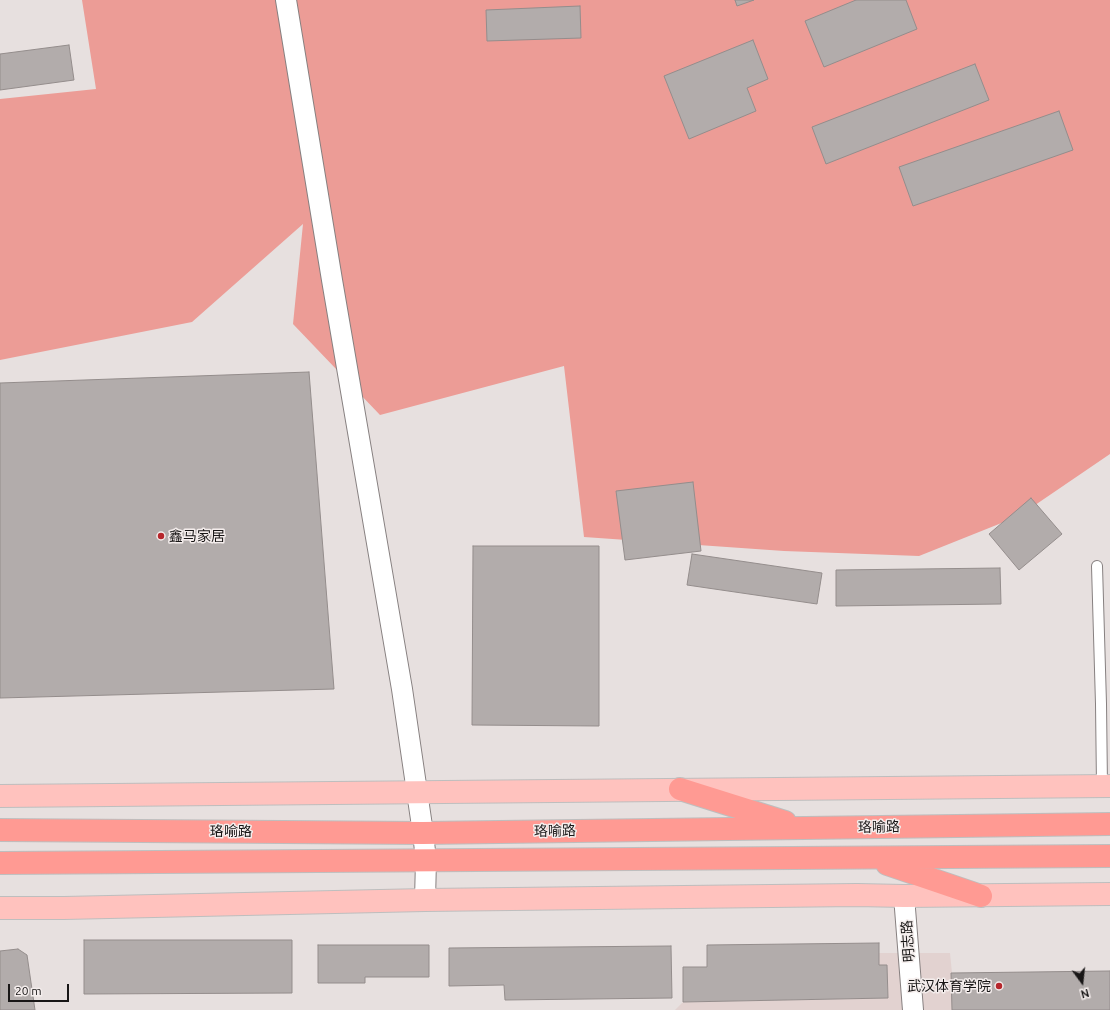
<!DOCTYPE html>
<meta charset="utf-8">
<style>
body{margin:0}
#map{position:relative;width:1110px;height:1010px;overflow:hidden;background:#e7e0df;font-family:Ubuntu,sans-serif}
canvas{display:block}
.north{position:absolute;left:1062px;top:962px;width:40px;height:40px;-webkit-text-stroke:3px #f4edec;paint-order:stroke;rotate:165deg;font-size:11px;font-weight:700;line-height:16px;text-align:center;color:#181616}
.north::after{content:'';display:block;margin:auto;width:14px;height:18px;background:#181616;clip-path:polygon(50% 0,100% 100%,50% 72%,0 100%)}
.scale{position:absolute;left:8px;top:984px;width:61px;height:18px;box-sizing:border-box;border:2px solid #181616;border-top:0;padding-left:5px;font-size:12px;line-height:14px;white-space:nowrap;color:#181616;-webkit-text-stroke:3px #f4edec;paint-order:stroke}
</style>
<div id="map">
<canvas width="1110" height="1010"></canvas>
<div class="north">N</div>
<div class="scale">20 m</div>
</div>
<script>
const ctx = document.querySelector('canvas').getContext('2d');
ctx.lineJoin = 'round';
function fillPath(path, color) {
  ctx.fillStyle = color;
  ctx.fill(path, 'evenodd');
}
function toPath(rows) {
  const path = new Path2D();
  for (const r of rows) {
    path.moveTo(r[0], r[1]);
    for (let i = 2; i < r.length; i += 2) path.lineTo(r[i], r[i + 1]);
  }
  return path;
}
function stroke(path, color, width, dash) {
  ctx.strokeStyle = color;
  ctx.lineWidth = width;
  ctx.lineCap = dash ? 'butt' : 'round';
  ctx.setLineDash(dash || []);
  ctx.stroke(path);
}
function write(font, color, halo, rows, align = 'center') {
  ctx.font = font + ' Ubuntu,"Noto Sans SC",sans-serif';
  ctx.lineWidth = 3;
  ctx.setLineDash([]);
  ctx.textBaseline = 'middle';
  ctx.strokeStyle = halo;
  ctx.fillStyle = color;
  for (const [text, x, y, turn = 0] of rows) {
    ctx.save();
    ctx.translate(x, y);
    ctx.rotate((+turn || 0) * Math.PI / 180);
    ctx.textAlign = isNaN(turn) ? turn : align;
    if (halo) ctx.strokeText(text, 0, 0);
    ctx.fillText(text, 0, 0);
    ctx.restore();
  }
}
fillPath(toPath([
 [879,953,950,953,952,973,1110,1010,675,1010,683,1002,888,998,887,965,879,965]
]), '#e2d2d0');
fillPath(toPath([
 [82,0,1110,0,1110,454,1019,516,919,556,784,551,584,537,564,366,380,415,293,324,303,224,192,322,0,360,0,99,96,89]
]), '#ec9c96');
const building = toPath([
 [735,0,754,0,737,6,735,0],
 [856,0,906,0,917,29,824,67,805,21,856,0],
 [580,6,581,38,487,41,486,10,580,6],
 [753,40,768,79,747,88,756,111,689,139,664,76,753,40],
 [69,45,74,80,0,90,0,54,69,45],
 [975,64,989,100,826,164,812,127,975,64],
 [1059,111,1073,150,913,206,899,167,1059,111],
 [309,372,334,689,0,698,0,383,309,372],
 [693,482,701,551,625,560,616,491,693,482],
 [1031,498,1062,534,1019,570,989,534,1031,498],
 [473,546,599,546,599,726,472,725,473,546],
 [692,554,822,573,817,604,687,585,692,554],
 [1000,568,1001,604,836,606,836,570,1000,568],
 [84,940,292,940,292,993,84,994,84,940],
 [879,943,879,965,887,965,888,998,683,1002,683,967,707,967,707,945,879,943],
 [318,945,429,945,429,977,365,977,365,983,318,983,318,945],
 [671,946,672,998,505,1000,504,985,449,986,449,948,671,946],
 [18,949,27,955,35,1010,0,1010,0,951,18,949],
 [1110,971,1110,1010,952,1010,951,973,1110,971]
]);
fillPath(building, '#b2acab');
stroke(building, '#948d8c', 1);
const lane = toPath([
 [1097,566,1101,704,1102,786]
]);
const street = toPath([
 [286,0,332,280,402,689,423,833,426,860,425,900],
 [904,896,913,1010]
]);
const primary = toPath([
 [0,796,1110,786],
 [0,908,64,908,425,900,857,895,904,896,1110,894]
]);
const highway = toPath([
 [680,789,785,822],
 [0,830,423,833,1110,824],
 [0,863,1110,856],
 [887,864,981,896]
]);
stroke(lane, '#878080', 12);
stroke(street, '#878080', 22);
stroke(primary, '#bebebe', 24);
stroke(highway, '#bebebe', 24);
stroke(lane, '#fff', 10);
stroke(street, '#fff', 20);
stroke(primary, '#ffc2be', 22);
stroke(highway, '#ff9a93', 22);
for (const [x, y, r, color] of [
 [161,536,4,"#b6262c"],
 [999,986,4,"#b6262c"]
]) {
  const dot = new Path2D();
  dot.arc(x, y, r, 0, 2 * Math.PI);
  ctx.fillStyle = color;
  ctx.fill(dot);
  stroke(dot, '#f4edec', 1.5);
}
write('14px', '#181616', '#f4edec', [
 ["鑫马家居",169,536],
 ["武汉体育学院",991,986,"right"]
], 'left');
write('14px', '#181616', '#f4edec', [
 ["珞喻路",879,827,-1],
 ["珞喻路",231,831],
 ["珞喻路",555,831,-1],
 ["明志路",908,941,-94]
]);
</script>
